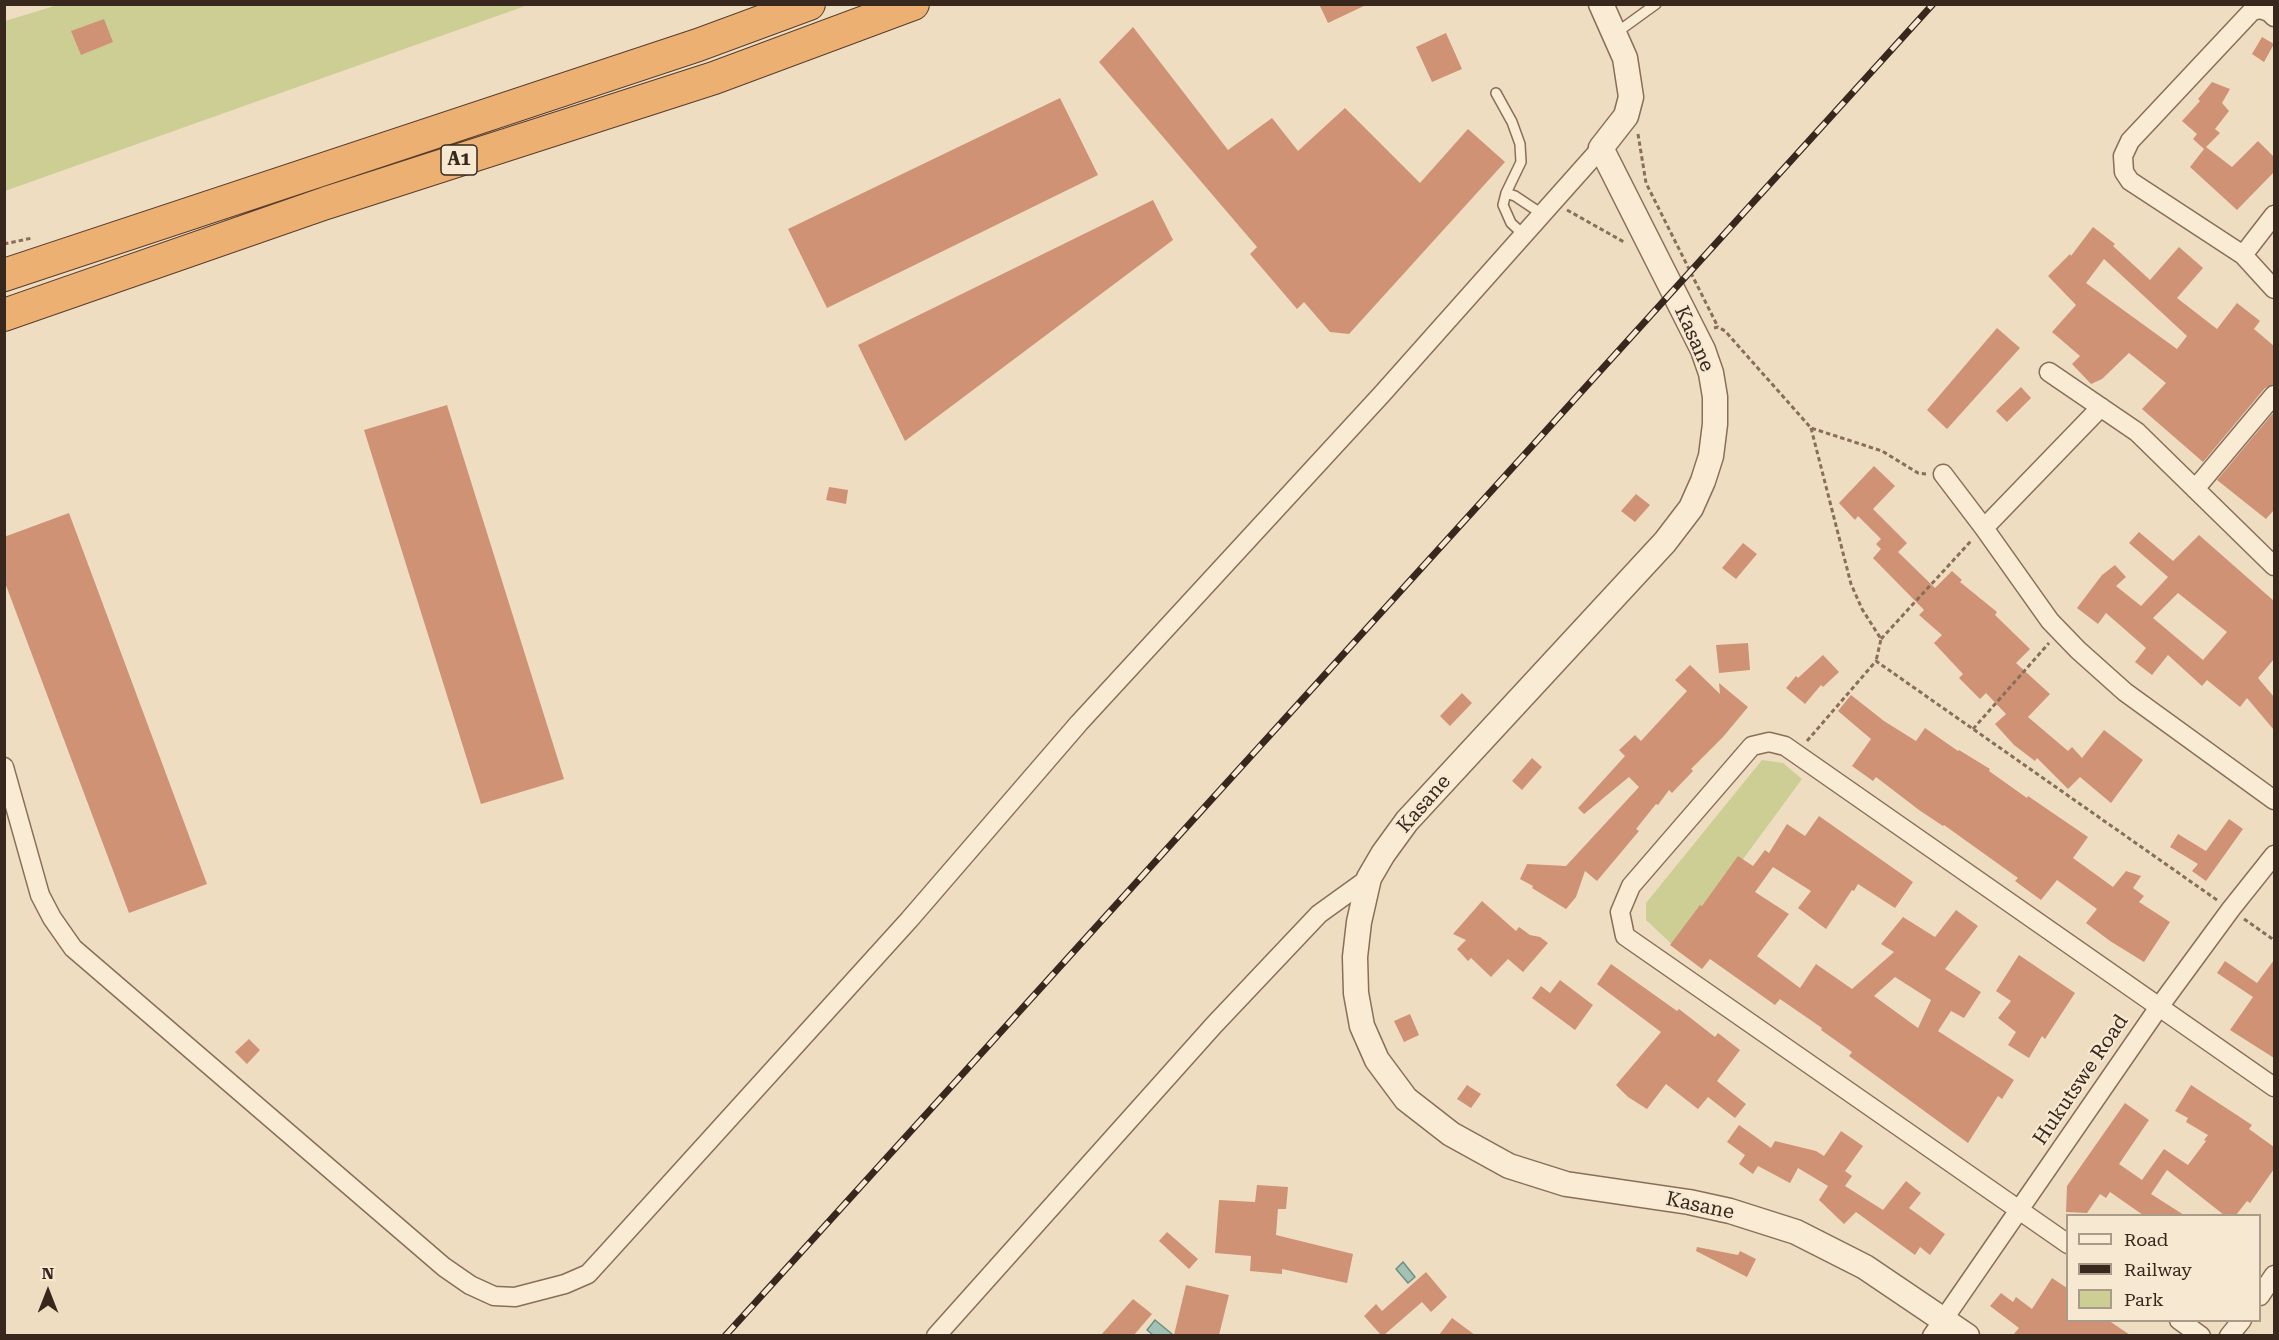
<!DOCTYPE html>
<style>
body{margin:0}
#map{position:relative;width:2279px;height:1340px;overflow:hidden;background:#efddc1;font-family:"Roboto Serif",serif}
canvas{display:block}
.frame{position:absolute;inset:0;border:6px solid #38271d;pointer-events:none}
.legend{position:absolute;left:2066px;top:1214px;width:195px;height:108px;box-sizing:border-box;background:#f6e8d1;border:2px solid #aa9b89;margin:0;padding:8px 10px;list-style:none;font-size:18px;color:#38271d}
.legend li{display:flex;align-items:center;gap:12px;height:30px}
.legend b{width:30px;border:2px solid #aa9b89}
.north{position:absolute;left:18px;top:1262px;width:60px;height:60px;-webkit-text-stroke:4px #f6e8d1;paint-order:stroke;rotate:0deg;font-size:16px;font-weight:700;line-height:24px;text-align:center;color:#38271d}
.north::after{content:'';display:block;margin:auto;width:21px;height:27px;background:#38271d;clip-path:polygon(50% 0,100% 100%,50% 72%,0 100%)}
</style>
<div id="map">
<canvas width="2279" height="1340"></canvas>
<div class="frame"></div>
<ul class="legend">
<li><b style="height:8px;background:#faebd4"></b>Road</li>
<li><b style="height:8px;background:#38271d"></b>Railway</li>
<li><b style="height:16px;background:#ccce94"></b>Park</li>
</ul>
<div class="north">N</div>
</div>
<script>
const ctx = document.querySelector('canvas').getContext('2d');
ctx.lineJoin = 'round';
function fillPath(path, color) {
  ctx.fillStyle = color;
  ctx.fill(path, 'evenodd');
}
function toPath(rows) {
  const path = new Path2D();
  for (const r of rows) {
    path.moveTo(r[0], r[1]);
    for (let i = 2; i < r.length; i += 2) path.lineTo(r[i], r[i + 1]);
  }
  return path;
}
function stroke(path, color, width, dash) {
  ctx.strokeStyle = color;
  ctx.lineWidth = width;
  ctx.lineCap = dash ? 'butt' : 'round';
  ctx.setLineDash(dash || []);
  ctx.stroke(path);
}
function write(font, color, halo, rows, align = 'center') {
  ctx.font = font + ' "Roboto Serif",serif';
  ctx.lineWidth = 4.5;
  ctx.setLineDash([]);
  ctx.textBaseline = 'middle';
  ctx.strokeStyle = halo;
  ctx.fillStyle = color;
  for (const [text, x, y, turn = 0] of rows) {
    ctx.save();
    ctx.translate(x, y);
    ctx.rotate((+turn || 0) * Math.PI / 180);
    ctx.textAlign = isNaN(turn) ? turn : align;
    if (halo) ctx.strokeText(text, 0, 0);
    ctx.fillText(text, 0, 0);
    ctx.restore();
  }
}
fillPath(toPath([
 [61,4,528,5,5,191,5,21],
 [1762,760,1783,763,1802,779,1677,949,1646,920,1646,903]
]), '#ccce94');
const water = toPath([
 [1403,1262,1415,1277,1408,1283,1396,1269,1403,1262],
 [1155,1320,1172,1334,1170,1335,1153,1335,1147,1330,1155,1320]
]);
fillPath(water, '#a4c1b6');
stroke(water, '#6a9083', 1.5);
fillPath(toPath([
 [1319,4,1368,4,1328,23],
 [104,19,113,42,81,55,71,31],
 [1133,27,1228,150,1272,118,1298,151,1345,108,1420,183,1468,129,1505,162,1349,334,1330,332,1304,302,1297,309,1250,254,1257,247,1099,62],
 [1446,33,1462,69,1432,82,1416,47],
 [2262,37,2274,44,2264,62,2252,54],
 [2212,82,2230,89,2222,103,2229,111,2215,129,2220,133,2206,147,2232,167,2258,141,2274,157,2274,172,2237,210,2190,167,2204,149,2193,139,2197,134,2182,121,2200,101,2198,99],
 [1060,98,1098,175,827,308,788,229],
 [1153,200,1173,240,905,441,858,345],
 [2093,227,2115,244,2113,246,2150,280,2179,247,2203,268,2177,298,2217,329,2237,303,2260,321,2254,329,2274,346,2274,384,2265,388,2203,462,2142,409,2166,383,2129,353,2102,379,2091,384,2072,364,2080,356,2052,332,2076,305,2048,276,2070,254,2071,256],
 [2104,259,2187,336,2177,349,2086,283],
 [1997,328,2020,348,1947,429,1927,410],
 [2021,387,2031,398,2007,422,1996,411],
 [447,405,564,779,481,804,364,430],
 [2274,412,2274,510,2266,519,2217,480],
 [1874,466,1895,486,1873,509,1907,543,1898,552,1935,588,1952,571,1962,580,1960,582,1997,612,1995,615,2030,649,2016,663,2050,694,2028,717,2068,751,2072,747,2082,758,2104,730,2143,760,2111,803,2080,777,2068,789,2037,758,2035,761,2014,745,1995,724,2006,714,1986,693,1980,699,1959,678,1963,674,1934,643,1942,635,1919,615,1924,610,1873,558,1881,549,1876,544,1881,539,1858,516,1855,520,1839,503],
 [829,487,848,490,846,504,826,500],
 [1636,494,1650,505,1635,522,1621,511],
 [69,513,207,884,129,913,4,580,4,537],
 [2139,532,2173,561,2199,535,2274,601,2274,659,2258,678,2274,697,2274,730,2247,698,2240,707,2207,680,2202,686,2168,655,2152,675,2135,662,2146,648,2106,613,2098,624,2077,608,2102,575,2115,565,2126,577,2116,586,2141,606,2168,577,2129,543],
 [2178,593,2227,632,2203,660,2153,618],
 [1743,543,1757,554,1736,579,1722,568],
 [1748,643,1750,670,1719,673,1716,645],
 [1823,655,1839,672,1823,687,1821,685,1805,704,1786,688,1796,676,1798,678],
 [1690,665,1720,694,1719,683,1748,707,1723,737,1691,769,1693,771,1672,793,1669,790,1658,805,1656,804,1636,829,1639,831,1597,881,1585,871,1576,897,1566,909,1532,888,1533,886,1520,879,1527,864,1566,866,1639,787,1629,777,1584,814,1578,808,1625,756,1619,750,1635,735,1641,741,1687,691,1675,680],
 [1462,693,1472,703,1450,726,1440,716],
 [1851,695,1884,721,1916,741,1925,728,1958,751,1959,750,1990,769,1989,771,2027,798,2028,796,2088,837,2073,858,2113,887,2126,871,2141,876,2133,888,2144,896,2139,902,2170,922,2144,962,2110,941,2086,923,2097,909,2057,880,2041,900,2015,881,2018,878,1944,825,1943,826,1919,810,1876,777,1873,781,1852,766,1871,739,1838,711],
 [1532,758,1542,767,1522,790,1512,781],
 [1819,816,1913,882,1895,908,1858,884,1854,891,1852,890,1826,929,1798,908,1811,891,1773,867,1755,892,1789,914,1757,956,1800,988,1816,964,1852,989,1894,952,1881,944,1903,917,1935,937,1956,910,1978,926,1945,969,1981,992,1964,1018,1951,1011,1938,1031,2014,1080,2002,1099,1998,1096,1968,1143,1849,1056,1852,1052,1821,1030,1822,1028,1780,999,1775,1005,1710,959,1702,969,1670,945,1700,905,1702,906,1738,856,1753,866,1765,850,1769,853,1787,824,1805,836],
 [1895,977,1931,1000,1918,1028,1874,996],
 [2229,819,2243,829,2206,881,2192,871,2198,864,2170,847,2178,834,2206,851],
 [1482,901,1516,931,1519,927,1530,935,1540,937,1548,943,1523,972,1508,959,1491,977,1471,958,1468,961,1457,949,1466,940,1453,934],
 [2019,955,2075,993,2045,1039,2042,1036,2029,1058,2008,1045,2016,1032,1998,1018,2011,1001,1996,991],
 [2274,960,2274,1058,2230,1030,2253,997,2217,973,2225,961,2257,983],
 [1611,964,1677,1011,1679,1009,1715,1037,1718,1033,1740,1050,1717,1081,1746,1104,1735,1118,1708,1097,1698,1109,1666,1084,1647,1109,1628,1097,1616,1085,1661,1032,1597,984],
 [1560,980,1593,1005,1575,1030,1532,998,1541,986,1550,993],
 [1410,1014,1419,1035,1404,1042,1394,1021],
 [249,1039,260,1050,247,1064,235,1052],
 [1467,1085,1481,1094,1471,1108,1457,1099],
 [2191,1085,2252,1125,2249,1129,2274,1147,2274,1169,2250,1203,2247,1201,2236,1215,2224,1215,2167,1170,2151,1194,2184,1215,2143,1215,2110,1192,2106,1198,2100,1194,2087,1213,2066,1212,2067,1186,2125,1103,2149,1120,2119,1164,2142,1180,2164,1149,2188,1165,2206,1141,2204,1140,2208,1135,2186,1122,2188,1118,2175,1111],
 [1739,1125,1771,1148,1775,1141,1816,1151,1824,1156,1841,1131,1863,1146,1845,1171,1852,1176,1845,1186,1883,1210,1906,1181,1921,1193,1909,1208,1945,1234,1930,1255,1920,1247,1915,1255,1856,1212,1844,1224,1819,1200,1828,1186,1798,1168,1790,1183,1758,1166,1753,1174,1739,1164,1745,1155,1727,1142],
 [1257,1185,1288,1187,1286,1209,1278,1209,1276,1235,1353,1254,1347,1283,1282,1269,1282,1274,1250,1271,1251,1256,1215,1253,1219,1200,1255,1202],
 [1167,1232,1198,1259,1189,1269,1159,1241],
 [1697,1247,1738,1255,1740,1251,1756,1259,1747,1277,1696,1251],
 [1426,1272,1447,1297,1431,1312,1422,1302,1384,1335,1381,1335,1364,1316,1376,1304,1382,1311],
 [2052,1278,2067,1288,2067,1320,2108,1320,2130,1335,2013,1335,2019,1328,1990,1306,2001,1293,2013,1302,2016,1297,2032,1309],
 [1186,1285,1229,1295,1219,1335,1174,1335],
 [1133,1299,1152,1314,1134,1335,1101,1335],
 [1452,1318,1475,1335,1439,1335]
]), '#cf9275');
const service = toPath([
 [1616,33,1656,4],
 [1496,93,1512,122,1520,144,1521,162,1506,193,1503,205,1511,223,1524,235],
 [1506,193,1515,196,1542,214]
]);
const minor = toPath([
 [2274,215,2243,255,2274,289],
 [2243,255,2130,181,2124,172,2123,156,2130,141,2252,11,2260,9,2269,12,2274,17],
 [2049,372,2137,432,2274,566],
 [1943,474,1984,528,2050,621,2078,650,2125,692,2274,800],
 [2195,489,2274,395],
 [1984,528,2101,407],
 [4,767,40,895,52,918,73,948,444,1267,470,1285,494,1296,515,1297,565,1284,588,1274,609,1251,909,920,1079,723,1382,394,1601,148],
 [2068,1244,1625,936,1620,912,1631,886,1752,746,1769,742,1785,746,2274,1087],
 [2260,1296,2274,1275],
 [2179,1320,2201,1336],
 [936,1336,1214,1025,1319,914,1369,878],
 [1932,1336,2159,1007,2231,909,2274,855],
 [2229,1336,2242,1320]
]);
const tertiary = toPath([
 [1601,4,1625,58,1631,97,1626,116,1601,148,1703,350,1711,373,1715,397,1715,424,1711,456,1703,481,1691,508,1665,542,1407,821,1383,854,1369,878,1359,922,1355,957,1356,993,1362,1026,1377,1060,1406,1099,1451,1134,1509,1166,1566,1184,1689,1202,1730,1211,1796,1232,1865,1267,1967,1336]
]);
const trunk = toPath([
 [4,275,698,45,809,4],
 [4,315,326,203,714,78,913,4]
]);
stroke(service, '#896e58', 12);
stroke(minor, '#896e58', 21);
stroke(tertiary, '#896e58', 27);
stroke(trunk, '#573c2c', 34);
stroke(toPath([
 [1638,134,1646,183,1718,327],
 [1567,210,1624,242],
 [4,244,32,238],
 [1714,328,1718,327,1725,331,1811,428,1882,451,1918,473,1926,474],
 [1811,428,1851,584,1862,609,1881,639,1876,661],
 [1881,639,1971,541],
 [1973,729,2049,643],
 [1807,741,1876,661,2217,900],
 [2244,919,2274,940]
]), '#896e58', 3, [4.5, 3]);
stroke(service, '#faebd4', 9);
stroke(minor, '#faebd4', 18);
stroke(tertiary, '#faebd4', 24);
stroke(trunk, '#ebb072', 32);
const rail = toPath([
 [725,1336,1933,4]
]);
stroke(rail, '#38271d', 7);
stroke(rail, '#f6e8d1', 4.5, [14]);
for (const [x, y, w] of [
 [459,160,36]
]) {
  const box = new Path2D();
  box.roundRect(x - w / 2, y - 15, w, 30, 4.5);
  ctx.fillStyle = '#f6e8d1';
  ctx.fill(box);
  stroke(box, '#38271d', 1.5);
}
write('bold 18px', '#38271d', null, [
 ["A1",459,160]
]);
write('20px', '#38271d', '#f6e8d1', [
 ["Kasane",1694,339,66],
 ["Kasane",1424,804,-49],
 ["Hukutswe Road",2081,1080,-56],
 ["Kasane",1700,1206,12]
]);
</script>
